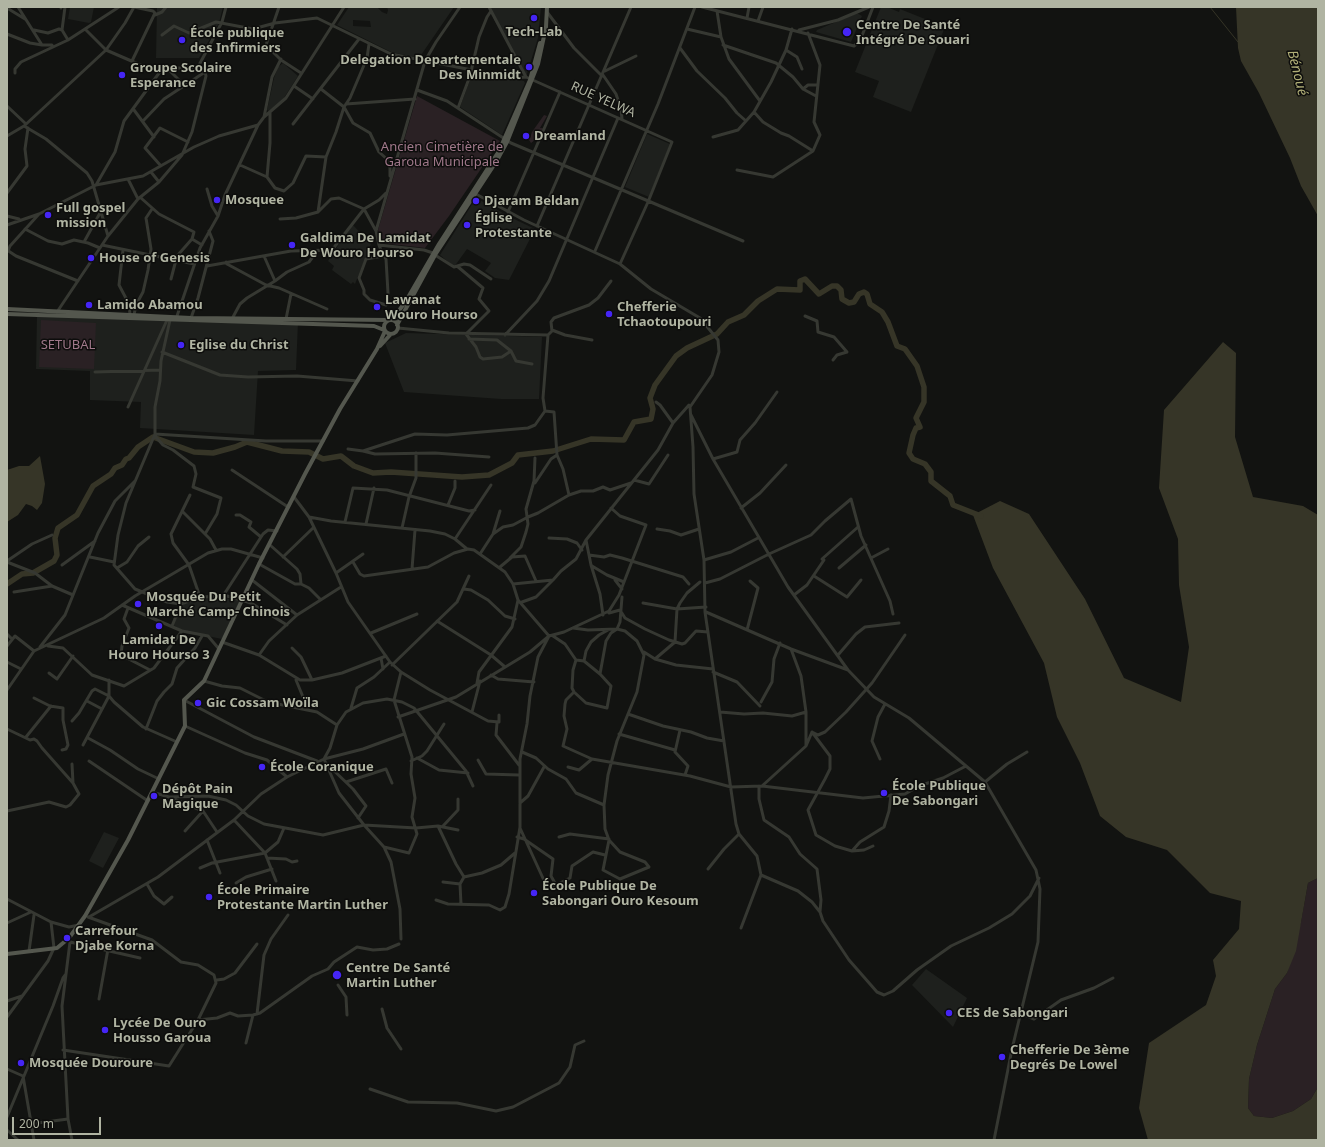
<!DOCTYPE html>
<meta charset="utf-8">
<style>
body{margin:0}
#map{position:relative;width:1325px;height:1147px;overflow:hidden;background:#121311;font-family:"Noto Sans",sans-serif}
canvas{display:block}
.frame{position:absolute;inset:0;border:8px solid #b0b4a2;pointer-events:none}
.scale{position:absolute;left:12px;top:1117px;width:89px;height:18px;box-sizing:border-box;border:2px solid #b0b4a2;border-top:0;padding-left:5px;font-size:12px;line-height:14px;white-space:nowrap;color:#b0b4a2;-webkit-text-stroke:3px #0d0d0c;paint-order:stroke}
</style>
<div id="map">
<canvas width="1325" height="1147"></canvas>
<div class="frame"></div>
<div class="scale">200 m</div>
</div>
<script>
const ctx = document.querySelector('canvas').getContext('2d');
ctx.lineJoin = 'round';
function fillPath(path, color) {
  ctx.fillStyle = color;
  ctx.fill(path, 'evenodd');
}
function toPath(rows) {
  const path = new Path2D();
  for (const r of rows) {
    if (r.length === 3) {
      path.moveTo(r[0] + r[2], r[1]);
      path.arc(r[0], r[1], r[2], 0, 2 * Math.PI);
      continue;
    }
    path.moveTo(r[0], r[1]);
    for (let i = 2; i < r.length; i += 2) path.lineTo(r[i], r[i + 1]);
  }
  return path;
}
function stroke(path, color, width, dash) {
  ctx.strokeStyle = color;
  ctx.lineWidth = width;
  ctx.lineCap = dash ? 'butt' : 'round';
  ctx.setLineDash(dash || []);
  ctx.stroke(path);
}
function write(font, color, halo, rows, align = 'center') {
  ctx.font = font + ' "Noto Sans",sans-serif';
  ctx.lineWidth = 3;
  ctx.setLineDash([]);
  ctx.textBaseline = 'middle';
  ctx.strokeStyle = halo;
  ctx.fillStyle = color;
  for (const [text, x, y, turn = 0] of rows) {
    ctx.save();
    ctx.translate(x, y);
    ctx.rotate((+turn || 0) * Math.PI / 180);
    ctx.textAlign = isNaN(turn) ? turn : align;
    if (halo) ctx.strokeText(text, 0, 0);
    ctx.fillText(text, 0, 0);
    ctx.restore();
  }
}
fillPath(toPath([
 [70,7,94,7,91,22,89,23,68,19],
 [157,7,223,7,219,23,199,58,156,58],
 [349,7,377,7,382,12,387,14,388,10,387,7,454,7,419,58,391,52,337,25],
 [353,20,370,21,371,27,353,26],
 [487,7,541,7,538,38,526,77],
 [881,7,887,7,899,12,900,9,945,27,911,112,873,97,879,81,855,72],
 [857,13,862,16,851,42,816,32,817,30],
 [283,63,298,76,282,101,269,111,267,110,274,78,278,67],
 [473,72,524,81,525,83,502,135,460,107],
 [647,134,670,144,649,197,625,187],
 [476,198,510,217,535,229,509,280,495,278,485,271,491,263,467,249,454,267,440,255],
 [352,224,371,244,355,284,353,282,351,284,332,270,334,266,328,261],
 [37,314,298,322,296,370,258,371,254,435,140,428,141,402,90,400,90,371,36,369],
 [406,333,542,337,539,399,501,399,404,392,385,343],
 [220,597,240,601,222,639,183,631,173,625,182,605,200,598],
 [104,832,119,838,103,868,89,861],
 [926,969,967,998,953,1027,912,985]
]), '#1e201d');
fillPath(toPath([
 [417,96,500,141,449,216,425,248,382,243,378,230],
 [544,115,547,116,540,128,543,128,540,136,531,143,529,140,532,132],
 [41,320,96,323,94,369,39,367],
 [1318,878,1318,1087,1311,1099,1293,1111,1272,1118,1254,1116,1248,1108,1249,1079,1257,1045,1275,989,1287,973,1301,922,1308,883]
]), '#2a2124');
fillPath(toPath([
 [1236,7,1318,7,1318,216,1301,186,1290,158,1259,93,1241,61,1238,48],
 [1223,342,1236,353,1235,437,1253,497,1303,506,1318,515,1318,878,1308,883,1296,951,1287,973,1275,989,1257,1045,1249,1079,1248,1108,1254,1116,1272,1118,1293,1111,1311,1099,1318,1087,1318,1140,1148,1140,1139,1108,1149,1043,1206,1005,1216,976,1213,960,1239,929,1241,901,1210,893,1167,850,1126,837,1100,816,1080,763,1057,717,1044,663,993,568,973,515,1000,501,1029,514,1085,599,1124,678,1181,702,1189,647,1179,585,1178,539,1159,488,1164,410],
 [40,456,45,484,42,503,37,510,32,506,26,504,18,515,7,522,7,470,19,466,29,466]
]), '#363527');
stroke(toPath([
 [1210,7,1238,42]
]), '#363527', 1);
stroke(toPath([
 [7,584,22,574,33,573,54,561,57,555,55,538,58,528,77,515,93,486,111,474,115,468,122,465,126,459,129,458,138,447,153,437,194,452,213,453,235,447,247,442,282,451,309,452,323,459,341,456,354,466,373,473,391,472,462,477,489,475,512,463,518,455,553,451,591,439,624,440,634,422,651,419,653,409,650,398,655,385,676,356,687,348,717,334,728,322,744,315,758,301,777,289,800,290,800,281,805,279,819,294,832,286,837,286,841,290,842,299,849,303,854,302,859,294,864,292,867,294,870,304,882,312,888,322,897,346,905,349,917,366,924,387,924,402,916,418,920,427,916,428,913,435,909,453,913,459,925,464,931,472,931,481,950,496,953,505,981,516]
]), '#363527', 5.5);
stroke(toPath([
 [18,7,42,45],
 [61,7,61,8],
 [65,7,62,30,68,40],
 [279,7,266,45,281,60,301,73],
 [489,7,526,77],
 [702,7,854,46,860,41,873,7],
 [7,8,25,19],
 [717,11,721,37,729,59,760,101],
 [547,12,574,48,602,76],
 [155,15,162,12,166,7],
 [747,18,749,7],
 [758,21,763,7],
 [253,29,275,23,317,18,391,54,472,70,515,78,526,77],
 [687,29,721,37],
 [792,29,786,50,771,82,754,112,763,122,781,133,789,136,813,151],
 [34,30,48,33,59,29,62,30],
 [799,30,838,20,869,7],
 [7,34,30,43,42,45,52,45],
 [162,35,174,26,189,33,216,22,253,29,269,37],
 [723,45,776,63,793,77,803,89,816,96],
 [680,48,697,71,725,98,737,113,746,121,738,130,713,137],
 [786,50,797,57,802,69],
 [132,61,155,13,153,11,134,7],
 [198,67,222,22,226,7],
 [168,69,185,86],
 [605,71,636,56],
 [15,73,15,69,21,62,68,40,119,7],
 [603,75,616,94,621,109,622,119],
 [526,77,672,142,648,202,620,264],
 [294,86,313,99],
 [321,89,344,107,353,123,370,133,379,152,388,160,390,168,390,176],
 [803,89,808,85,818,85],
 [417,90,447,101,511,143,743,241],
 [346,104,415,99],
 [7,106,26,124],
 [458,108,470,76,479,37,487,17,491,11],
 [134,110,154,137],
 [264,117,272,77,281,59],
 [143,121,164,99,205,72],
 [746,121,754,112],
 [293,124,359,39],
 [24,126,46,139,87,173,92,181,108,236],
 [7,136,24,126,106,50,125,23,134,7],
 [240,165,267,177,275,188,284,191,293,183,306,156,326,157],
 [161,166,145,148,160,128,188,142],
 [737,170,773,177,813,151,820,135,814,122,820,65,808,33],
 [151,172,159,182],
 [267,177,270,143,270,112],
 [128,179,138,199],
 [96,185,115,152,124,121,162,69],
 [207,189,212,206,218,216],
 [7,193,27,166,25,149,28,128],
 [474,193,524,220,620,264,651,289,700,318,718,340,719,352,712,375,690,407,693,447,694,494,704,560,705,612,736,824,739,834,757,856,761,875,798,891,812,902,820,912,823,921,849,960,877,992,884,995,893,991,917,970,951,946,989,928,1012,914,1030,896,1039,878],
 [141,198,159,214,194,232,192,239,177,256,171,279],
 [318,212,326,157,336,132,344,107,350,98,367,58,369,44],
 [508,212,560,92],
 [7,216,19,219],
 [280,219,296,218,318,212,331,199,339,198,364,209,376,231,379,245,424,250,433,253],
 [7,225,39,214,96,185,143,176,194,147,219,136,258,125],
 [537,226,631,7],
 [25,229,48,241,62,244,74,240,88,243,100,248],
 [376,231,425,61,436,42,460,7],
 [192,239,202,245],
 [84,242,100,213],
 [102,245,194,264],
 [379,245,382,253,386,259,388,293,386,305,370,300,364,294,364,290,359,278,366,259,383,256],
 [7,250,16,256,78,281],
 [123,250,119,285,129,304,130,315],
 [8,251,10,246,39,214],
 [595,251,658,104,695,7],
 [435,255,454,267,464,264,470,265,491,279],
 [264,256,275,281],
 [226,262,227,264,266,285,279,288,327,309],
 [207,266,291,251,332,250,364,209,379,200,386,193],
 [457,266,483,288,479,299,489,311,466,334,476,347,480,357,483,359,502,357,511,351],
 [57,312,108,236,138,199,159,182,182,155,192,132,206,76,205,72,198,67,162,69,143,66,106,50,86,30],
 [134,315,136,305,143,292,148,270,151,249,146,218,152,209],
 [177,316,200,248,218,216,225,195,258,125,264,117,286,98,344,7],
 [805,316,817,321,818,332,834,337,847,352,837,355,833,360],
 [233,317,240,304,247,298,275,281,287,272,309,262,317,251],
 [191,318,198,298,213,241,209,231],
 [286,319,291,294],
 [170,320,161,361,160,381,155,407,155,434,126,503,118,535,114,565,135,589,167,602,181,604,200,597,227,596,251,603,287,625],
 [398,328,449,333,548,335],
 [552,330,565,335,592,340],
 [505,335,537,301,549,281,618,118],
 [469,339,497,340,511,351,516,361,532,364],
 [162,352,220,375,248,377,297,376,358,381],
 [95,372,160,370],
 [656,402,660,405,673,423],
 [128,407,167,320],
 [691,415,713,459,788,587,848,670,874,697,909,718,985,782,1036,870,1040,889,1038,942,1012,1049,994,1140],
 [155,434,266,441,323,441],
 [155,436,163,445,173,450,194,466,196,474,193,487,221,498,217,514,205,534],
 [348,449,363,451,415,434,447,435,528,428,535,425,545,411],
 [363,451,375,454,435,453,489,457],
 [713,459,737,452,740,440,755,423,777,392],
 [232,470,288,507],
 [634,480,649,484,668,455],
 [535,483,551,459,557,455],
 [190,495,171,534,173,543,189,565,200,597],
 [569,495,563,469,557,455,554,412,545,411,543,398,548,335,552,331,551,322,554,318,589,305,598,298,611,281],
 [294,497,309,517,336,573,348,602,390,662,401,672,430,690,488,721,499,722,499,715],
 [448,505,455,488,455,481],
 [741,508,760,493,786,465],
 [182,511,210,539,216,550],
 [236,515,240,515,251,522,249,527,261,537],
 [309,517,331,521,430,531,445,534,455,539,467,549],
 [345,522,353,488,387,490,469,511,475,510],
 [366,524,374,488],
 [402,528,409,497,416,478,416,453],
 [657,529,670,531,681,535,699,529],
 [493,534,503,527,513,525,528,517,538,513,569,495,581,491,593,491,603,487,610,490,631,483],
 [549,538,567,539,577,543,582,550],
 [455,539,491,485],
 [586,540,591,565,600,594,603,615],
 [270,545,297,569,300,574,301,584],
 [480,554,493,534,500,511],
 [589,555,604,557,610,555,622,558,683,577,689,584],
 [90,557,114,562],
 [283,557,313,528],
 [510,558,521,547,526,532,528,524,526,509,534,481,535,458],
 [871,558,888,549],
 [822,559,858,527],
 [704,560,731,552,758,538],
 [7,561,32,544,52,535],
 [7,562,35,573,52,586,73,595],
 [353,562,360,574,364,576,428,567,454,553,468,549,474,550,505,572,513,584,518,600,549,636,538,657,530,696,527,724,520,759,520,827,509,894,505,907,500,910,489,905,448,904,436,900],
 [259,564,295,584,301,584,309,588,320,599],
 [62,565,95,541],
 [592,566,607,575,624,582],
 [500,567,512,557,525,556,536,581],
 [117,568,127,562,138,546,149,537],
 [839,568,866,545],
 [412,569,415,530],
 [336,573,363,554],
 [814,576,847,597,861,580],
 [252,580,297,615],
 [615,580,622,589],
 [705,583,720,579,769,554,811,535,825,521,851,499,861,536,890,601,893,614],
 [513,584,553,580,561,571,576,559,586,540,658,450,673,423,689,405],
 [464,589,471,590,488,600,505,616,515,619],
 [14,592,52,586],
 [794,595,807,585,824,560],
 [223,596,263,534,268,530,277,531],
 [522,602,536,597,553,580],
 [643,603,677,609,706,607],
 [122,605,182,631,208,636,219,649],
 [128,608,124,619,129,628,122,646,121,655,150,670],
 [706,612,791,649,848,670],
 [609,613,620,610,625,618,645,629,669,640,682,644,685,643,696,631,708,632],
 [437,621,491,655,505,667],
 [172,626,181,604],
 [573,628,588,630,617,629,625,631,637,641,644,655,637,692,617,741,608,775,604,805,605,829,609,840,620,852,645,862,649,867,620,879,603,870,609,840],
 [747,630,758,588,750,581],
 [371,633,417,614],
 [7,634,12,639],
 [553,636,565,644,576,660,584,661,600,674],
 [222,642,259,655,300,680,312,680,342,673,386,656],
 [7,646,15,636,34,651],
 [48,646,63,648,92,675,124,686,154,668,182,631],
 [40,647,65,615,98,533,115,501,135,481],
 [292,648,301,657,312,680],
 [791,649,801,676,806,712,806,745],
 [644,652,655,659,676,665,713,669],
 [259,655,269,641,297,615,341,587],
 [838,655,856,634,865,627,899,623],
 [381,658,383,669],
 [655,659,675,642,677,609,680,603,687,593,700,582],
 [576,660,573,670,572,688,574,692,586,703,607,708,611,686,600,674,606,641,611,633,617,629,620,622,622,597],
 [584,661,586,651,591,642,599,635,608,630],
 [7,662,21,669],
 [392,665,457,602,469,576],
 [713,672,737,682,760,706],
 [49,673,57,679,73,656],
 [491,675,498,679,534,682],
 [296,680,308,709],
 [204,681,222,686,240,688,268,702,317,712,337,725],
 [477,683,479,672,512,627,518,600],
 [7,690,34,651,104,618,135,596,208,553,222,549,231,549,263,558],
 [574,692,566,700,565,704,564,716,567,729,563,746,592,759],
 [34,698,50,706,63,708,63,720,68,745,66,749,62,750],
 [184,700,254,737,317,761],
 [87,701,102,709],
 [761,702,772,682,774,659,780,643],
 [351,708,357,688,374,677,390,662],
 [472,712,480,681],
 [720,712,744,714,763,713,792,716,806,712],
 [628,714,663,726,691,732,707,738,724,741],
 [398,717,456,697,530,652,549,636,564,632,609,611,619,595,646,525,620,516,611,508],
 [72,721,79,713,92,691,95,689,109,696,114,702,143,727,177,742],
 [497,723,496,735,519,765],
 [185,726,245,753,267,760,287,777],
 [7,729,30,740,34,739,37,741,42,748,73,783,79,794,70,805,66,807,49,802,7,811],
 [146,729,157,701,164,692,172,684,177,668,195,648,202,636],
 [680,730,675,752,688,766,685,775],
 [812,732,830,756,830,769,825,779,808,810,816,835,835,846,852,851,864,850,873,846],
 [812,732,818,735,825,732,846,712,872,683,905,635],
 [619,734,675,750],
 [26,737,51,706],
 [88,738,110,750,138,769,159,779],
 [83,745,109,696,109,680],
 [522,752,536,758,548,769,566,779,576,793,604,805],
 [417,758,439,770,468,773],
 [324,759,330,748,337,725,346,712,363,703,387,699,402,702,414,708,466,771,473,786],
 [324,759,339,793,364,825,384,847,391,862,400,909,401,939],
 [880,759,872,741,878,717,885,704],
 [478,760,486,774,519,775],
 [89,761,148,801],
 [411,761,422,756,427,751,444,724],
 [72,764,73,783],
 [327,764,353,789,366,806,358,818],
 [568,767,579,770,592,759,690,776,731,787,762,786,806,746,812,732],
 [346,782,386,769,392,783],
 [985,782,1007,764,1027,752],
 [759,786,759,799,764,820,789,837,800,854,817,869,821,900,820,912],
 [762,786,863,798,905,794,919,786,943,778,966,766],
 [152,792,169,797,208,796,226,800,236,805,248,816,264,824,323,835,364,825,416,828,438,826,458,830],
 [171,798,203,811,217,832],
 [520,803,528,796,544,767],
 [234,820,265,853,276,881],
 [438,826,456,864,464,877],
 [443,826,458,810,458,799],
 [520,828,547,887,556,885,570,878,572,866,593,852,605,855],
 [185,831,203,811],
 [517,837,524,839,553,859,551,876,556,885],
 [559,837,570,834,609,839],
 [207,840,220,873],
 [384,847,409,853,417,834,412,817,415,798,411,774,412,757,394,700,401,672],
 [852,851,860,842,884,827,889,811,891,795],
 [267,858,286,859,292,862,297,861],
 [200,868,212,863,265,853,278,842,284,828],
 [708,869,724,849,739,834],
 [443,882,460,884],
 [236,883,246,877,272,869],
 [147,884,154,896,164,904,172,897],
 [7,899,51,922,69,927,79,925],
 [461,904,460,884,464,877,482,873,501,865,515,853],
 [89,917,158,877,234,820,261,794,287,777,324,759,363,749,404,734],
 [7,923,31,912],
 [741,928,761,875],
 [69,938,70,942,62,1006,68,1119,72,1140],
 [70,942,140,958],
 [29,951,34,915],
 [217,980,224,979,235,973,257,944],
 [338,985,346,997,347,1015],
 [99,999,108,949],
 [7,1001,22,996],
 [382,1009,387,1028,401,1049],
 [1020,1013,1034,1019,1061,1000,1094,988,1113,978],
 [257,1014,264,955,271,939,288,915],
 [7,1017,48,961,54,948,51,922],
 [198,1020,217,1018,230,1013,238,1016,253,1015,260,1013,312,976,328,969,334,962,357,947,373,950,387,949,399,944],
 [246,1043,253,1015],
 [63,1050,169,1066,198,1020,216,983,214,975,198,965,181,962,152,940,88,917],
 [7,1069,23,1076,34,1140],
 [370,1089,408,1102,457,1103,496,1111,513,1107,559,1083,570,1067,575,1045,584,1041],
 [7,1117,53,1006,63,978,66,974],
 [30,1124,68,1119],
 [7,1130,18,1140]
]), '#363832', 3);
stroke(toPath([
 [7,309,191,318,389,320],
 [7,314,374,326,384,330],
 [392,320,406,301,439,244,499,151,530,80,540,43],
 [391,327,7],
 [397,325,435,255,496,162,507,142,538,64,546,27,547,7],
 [380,346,391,334],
 [7,954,57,948,69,938,85,916,128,840,185,726,184,700,204,681,259,564,305,474,340,409,377,349,385,331]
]), '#54574e', 4);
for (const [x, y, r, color] of [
 [534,18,4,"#4525f6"],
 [847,32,5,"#4525f6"],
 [182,40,4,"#4525f6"],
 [529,67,4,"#4525f6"],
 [122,75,4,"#4525f6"],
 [526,136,4,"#4525f6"],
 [217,200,4,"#4525f6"],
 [476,201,4,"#4525f6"],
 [48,215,4,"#4525f6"],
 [467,225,4,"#4525f6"],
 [292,245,4,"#4525f6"],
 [91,258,4,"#4525f6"],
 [89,305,4,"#4525f6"],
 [377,307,4,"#4525f6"],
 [609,314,4,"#4525f6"],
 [181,345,4,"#4525f6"],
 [138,604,4,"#4525f6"],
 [159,626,4,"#4525f6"],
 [198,703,4,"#4525f6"],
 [262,767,4,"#4525f6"],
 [884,793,4,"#4525f6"],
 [154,796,4,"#4525f6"],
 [534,893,4,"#4525f6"],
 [209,897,4,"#4525f6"],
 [67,938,4,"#4525f6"],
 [337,975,5,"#4525f6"],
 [949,1013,4,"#4525f6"],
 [105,1030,4,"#4525f6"],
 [1002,1057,4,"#4525f6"],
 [21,1063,4,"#4525f6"]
]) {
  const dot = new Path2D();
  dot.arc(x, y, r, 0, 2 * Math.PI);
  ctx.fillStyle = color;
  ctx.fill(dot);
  stroke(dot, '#0d0d0c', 1.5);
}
write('bold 13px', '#b0b4a2', '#0d0d0c', [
 ["Centre De Santé",856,25],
 ["Intégré De Souari",856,40],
 ["Tech-Lab",534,32,"center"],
 ["École publique",190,33],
 ["des Infirmiers",190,48],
 ["Delegation Departementale",521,60,"right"],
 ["Des Minmidt",521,75,"right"],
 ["Groupe Scolaire",130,68],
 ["Esperance",130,83],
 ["Dreamland",534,136],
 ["Mosquee",225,200],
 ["Djaram Beldan",484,201],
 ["Full gospel",56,208],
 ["mission",56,223],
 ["Église",475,218],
 ["Protestante",475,233],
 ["Galdima De Lamidat",300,238],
 ["De Wouro Hourso",300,253],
 ["House of Genesis",99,258],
 ["Lawanat",385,300],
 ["Wouro Hourso",385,315],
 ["Lamido Abamou",97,305],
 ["Chefferie",617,307],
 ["Tchaotoupouri",617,322],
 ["Eglise du Christ",189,345],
 ["Mosquée Du Petit",146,597],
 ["Marché Camp- Chinois",146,612],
 ["Lamidat De",159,640,"center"],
 ["Houro Hourso 3",159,655,"center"],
 ["Gic Cossam Woïla",206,703],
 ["École Coranique",270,767],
 ["École Publique",892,786],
 ["De Sabongari",892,801],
 ["Dépôt Pain",162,789],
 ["Magique",162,804],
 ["École Publique De",542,886],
 ["Sabongari Ouro Kesoum",542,901],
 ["École Primaire",217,890],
 ["Protestante Martin Luther",217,905],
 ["Carrefour",75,931],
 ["Djabe Korna",75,946],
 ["Centre De Santé",346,968],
 ["Martin Luther",346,983],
 ["CES de Sabongari",957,1013],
 ["Lycée De Ouro",113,1023],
 ["Housso Garoua",113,1038],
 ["Chefferie De 3ème",1010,1050],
 ["Degrés De Lowel",1010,1065],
 ["Mosquée Douroure",29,1063]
], 'left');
write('13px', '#b0b4a2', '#0d0d0c', [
 ["RUE YELWA",603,100,24]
]);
write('13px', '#a0788a', '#0d0d0c', [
 ["Ancien Cimetière de",442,147],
 ["Garoua Municipale",442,162],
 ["SETUBAL",68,345]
]);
write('italic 14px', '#b0ae77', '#0d0d0c', [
 ["Bénoué",1297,73,76]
]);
</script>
